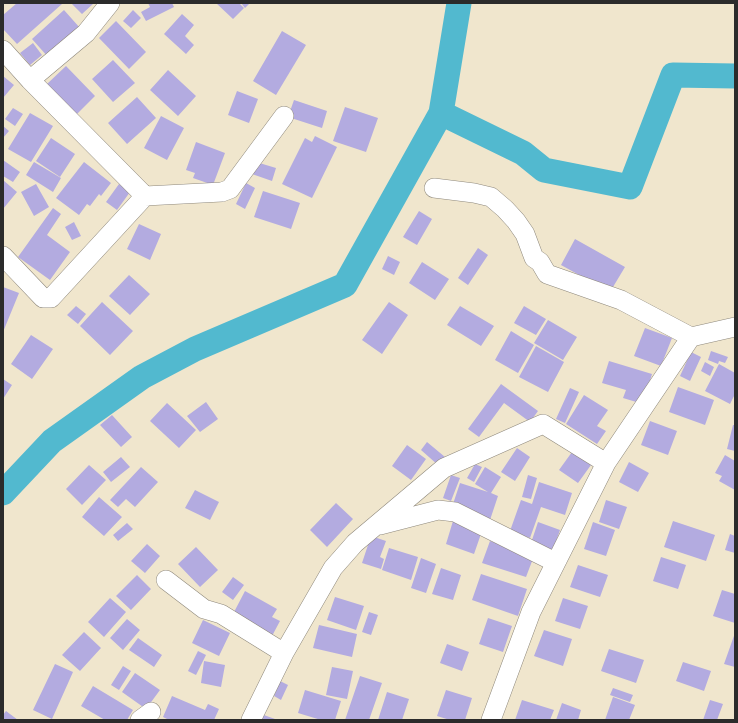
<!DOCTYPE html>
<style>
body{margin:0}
#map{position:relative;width:738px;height:723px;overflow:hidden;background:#f0e6cd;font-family:"Old Standard TT",serif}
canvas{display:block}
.frame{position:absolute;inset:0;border:4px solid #2b2b2b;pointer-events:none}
</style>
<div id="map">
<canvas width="738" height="723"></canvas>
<div class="frame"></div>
</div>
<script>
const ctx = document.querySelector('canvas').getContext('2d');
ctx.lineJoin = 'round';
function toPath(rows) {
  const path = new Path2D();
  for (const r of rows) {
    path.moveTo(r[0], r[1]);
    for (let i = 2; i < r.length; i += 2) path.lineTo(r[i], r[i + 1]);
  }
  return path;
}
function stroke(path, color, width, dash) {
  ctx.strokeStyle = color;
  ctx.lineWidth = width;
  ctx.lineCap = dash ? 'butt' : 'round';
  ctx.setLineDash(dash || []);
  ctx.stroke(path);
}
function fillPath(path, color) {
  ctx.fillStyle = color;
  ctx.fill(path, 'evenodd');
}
stroke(toPath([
 [459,3,441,113,523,153,544,170,630,187,673,75,735,76],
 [3,493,52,441,142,377,195,349,345,285,441,113]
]), '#52b9cf', 25);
fillPath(toPath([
 [17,3,61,3,62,4,17,44,3,29,3,15],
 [71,3,94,3,82,14],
 [148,3,172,3,174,7,146,21,141,12,150,7],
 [216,3,239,3,244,8,233,19],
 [241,3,250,3,245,8],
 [64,10,80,28,48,57,32,39],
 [133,10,141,18,131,28,123,21],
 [182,14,194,25,185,36,194,45,186,54,164,34],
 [116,21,146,52,129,69,99,38],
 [282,31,306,45,276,95,253,81],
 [33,43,42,55,30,65,20,53],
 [113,60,135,83,113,102,92,79],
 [66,66,95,96,76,115,47,84],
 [168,70,196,96,178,116,150,90],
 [3,76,14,85,3,98],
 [237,91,258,99,249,123,228,115],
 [137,97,156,118,127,144,108,123],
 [294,100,327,111,322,128,288,117],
 [345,107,378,118,366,152,333,141],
 [13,108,23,114,15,126,5,119],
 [30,113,53,126,31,162,8,149],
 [161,116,184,128,167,160,144,148],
 [3,126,9,131,3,138],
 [315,136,337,147,312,198,282,184,305,138,312,142],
 [51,138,75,154,60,177,36,161],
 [196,142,225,153,213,185,193,178,195,173,186,170],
 [3,160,20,172,13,182,3,176],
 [34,162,61,178,53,192,26,175],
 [84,162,111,183,101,196,99,194,90,206,87,204,79,215,56,198],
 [256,162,276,168,272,181,252,174],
 [3,180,17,192,3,209],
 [246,183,255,188,245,209,236,204],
 [36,184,49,207,34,216,21,192],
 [119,184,130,192,117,210,106,202],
 [263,191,300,203,291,229,254,217],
 [53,208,61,214,47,235,70,252,50,280,18,257],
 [419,211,432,219,417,245,403,237],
 [74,222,81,236,72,240,65,227],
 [139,224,161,234,150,260,127,249],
 [575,239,625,267,610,292,561,265],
 [478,248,488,255,468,285,458,278],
 [388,256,400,262,394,275,382,269],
 [422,262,449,279,435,300,409,283],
 [129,275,150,294,130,315,109,296],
 [3,287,19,293,3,332],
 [102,302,133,331,110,355,80,326],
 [389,302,408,315,382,354,362,340],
 [76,306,86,314,78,324,67,315],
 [460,306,494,326,481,346,447,325],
 [524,306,546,319,536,335,514,323],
 [548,320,577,337,563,360,534,343],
 [645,328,672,338,661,366,634,356],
 [511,331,534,345,518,373,495,360],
 [31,335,53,349,32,379,11,364],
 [536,346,564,362,548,392,519,377],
 [711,351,728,357,725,363,719,361,718,364,708,360],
 [691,352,701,357,690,381,680,376],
 [609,361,652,374,643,404,623,398,626,390,602,383],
 [705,362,714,367,710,376,701,371],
 [719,364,735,373,735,394,730,404,705,391],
 [3,379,12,385,3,399],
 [501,384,538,411,530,422,504,403,479,437,468,429],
 [678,387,714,400,705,425,669,412],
 [570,388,579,392,565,423,556,419],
 [584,395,608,410,597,426,606,431,597,444,566,424],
 [206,402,218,419,200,432,187,416],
 [167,403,196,430,179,448,150,421],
 [112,415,132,437,121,447,100,425],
 [650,421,677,431,668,455,641,445],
 [733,425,735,425,735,451,727,449],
 [427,442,445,457,438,465,421,450],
 [407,445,426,459,411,480,392,466],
 [517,448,530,457,515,481,501,472],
 [572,452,591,465,578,483,559,470],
 [725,455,735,461,735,490,719,481,722,476,715,473],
 [121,457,130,467,111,482,103,472],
 [629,462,649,473,638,492,619,482],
 [475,464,482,467,474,482,467,478],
 [89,465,106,480,82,505,66,489],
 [141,467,158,482,135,507,126,499,118,507,110,500],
 [485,467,501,477,491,493,498,496,490,520,452,507,460,483,488,492,475,484],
 [451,475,460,478,451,501,443,498],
 [528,475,537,478,531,499,522,497],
 [539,482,572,493,565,515,541,507,530,538,510,531,521,500,532,504],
 [195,490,219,502,210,520,185,508],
 [99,497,122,517,104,536,82,517],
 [606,500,627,507,619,529,599,522],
 [336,503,353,519,327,547,310,530],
 [453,521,482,531,474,554,446,544],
 [673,521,715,535,706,561,664,547],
 [538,522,560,530,553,550,531,543],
 [593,522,615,530,606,556,584,549],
 [127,523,133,529,118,541,113,535],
 [730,534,735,536,735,553,725,550],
 [371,536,386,541,380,557,384,559,381,569,362,563],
 [490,541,534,556,526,577,482,563],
 [147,544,160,556,145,573,131,561],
 [196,547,218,570,200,587,178,564],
 [389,548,418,557,411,580,382,570],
 [661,557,686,565,678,589,653,581],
 [421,558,436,564,426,593,411,588],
 [578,565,608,575,600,597,570,587],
 [441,568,461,575,453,600,432,594],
 [481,574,527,589,518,616,472,600],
 [137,575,151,589,131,610,116,596],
 [233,577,244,585,233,600,222,592],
 [722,590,735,594,735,623,713,616],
 [245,591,277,609,272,617,280,621,272,636,233,614],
 [335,597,364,606,356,630,327,620],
 [110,598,126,612,104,637,88,622],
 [563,598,588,606,580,629,555,621],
 [369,612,378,615,371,635,362,632],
 [488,618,512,626,503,652,479,644],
 [127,619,140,630,123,650,110,638],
 [203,620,230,633,219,656,192,643],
 [319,625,357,634,352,657,313,648],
 [544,630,572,639,563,666,534,656],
 [84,632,101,648,80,671,62,655],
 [735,633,735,667,724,664],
 [138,638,162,655,154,667,129,650],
 [447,644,469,652,462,671,440,663],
 [609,649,644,660,636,683,601,671],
 [198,651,206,655,196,675,188,671],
 [204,661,225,665,221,687,201,683],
 [683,662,711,671,704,691,676,681],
 [55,664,73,672,52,719,33,710],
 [123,666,131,671,119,690,111,685],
 [332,667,353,671,347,699,326,695],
 [135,673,160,690,146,709,122,692],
 [360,676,382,683,369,720,345,720],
 [280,681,288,685,281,700,274,696],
 [93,686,133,710,127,720,105,720,81,706],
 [613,688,633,695,630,702,610,695],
 [305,690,341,701,335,720,321,720,298,713],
 [446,690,472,698,465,720,450,720,437,716],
 [387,692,409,699,402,720,378,720],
 [172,696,205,710,208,704,219,709,214,720,169,720,163,717],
 [613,697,635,705,629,720,605,720],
 [522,700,554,710,550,720,515,720],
 [710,700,723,704,717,720,703,720],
 [562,703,581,710,578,720,556,720],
 [6,711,18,720,3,720,3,715],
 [261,714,275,719,275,720,259,720]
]), '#b3abe0');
const minor = toPath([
 [3,50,30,80,145,196],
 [30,80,86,33,110,3],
 [434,188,474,193,491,197,505,209,516,221,525,234,534,258,540,262,547,274,621,300,691,337],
 [3,256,43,298,51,298,145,196,222,192,230,189,284,116],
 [380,525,438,510,455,512,555,562],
 [166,580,204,609,221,614,284,653],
 [140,720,151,712],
 [251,720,284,653,333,568,355,543,444,468,543,424,606,463],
 [491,720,531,612,606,463,691,337,735,327]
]);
stroke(minor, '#8e887c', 20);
stroke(minor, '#fff', 19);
</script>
